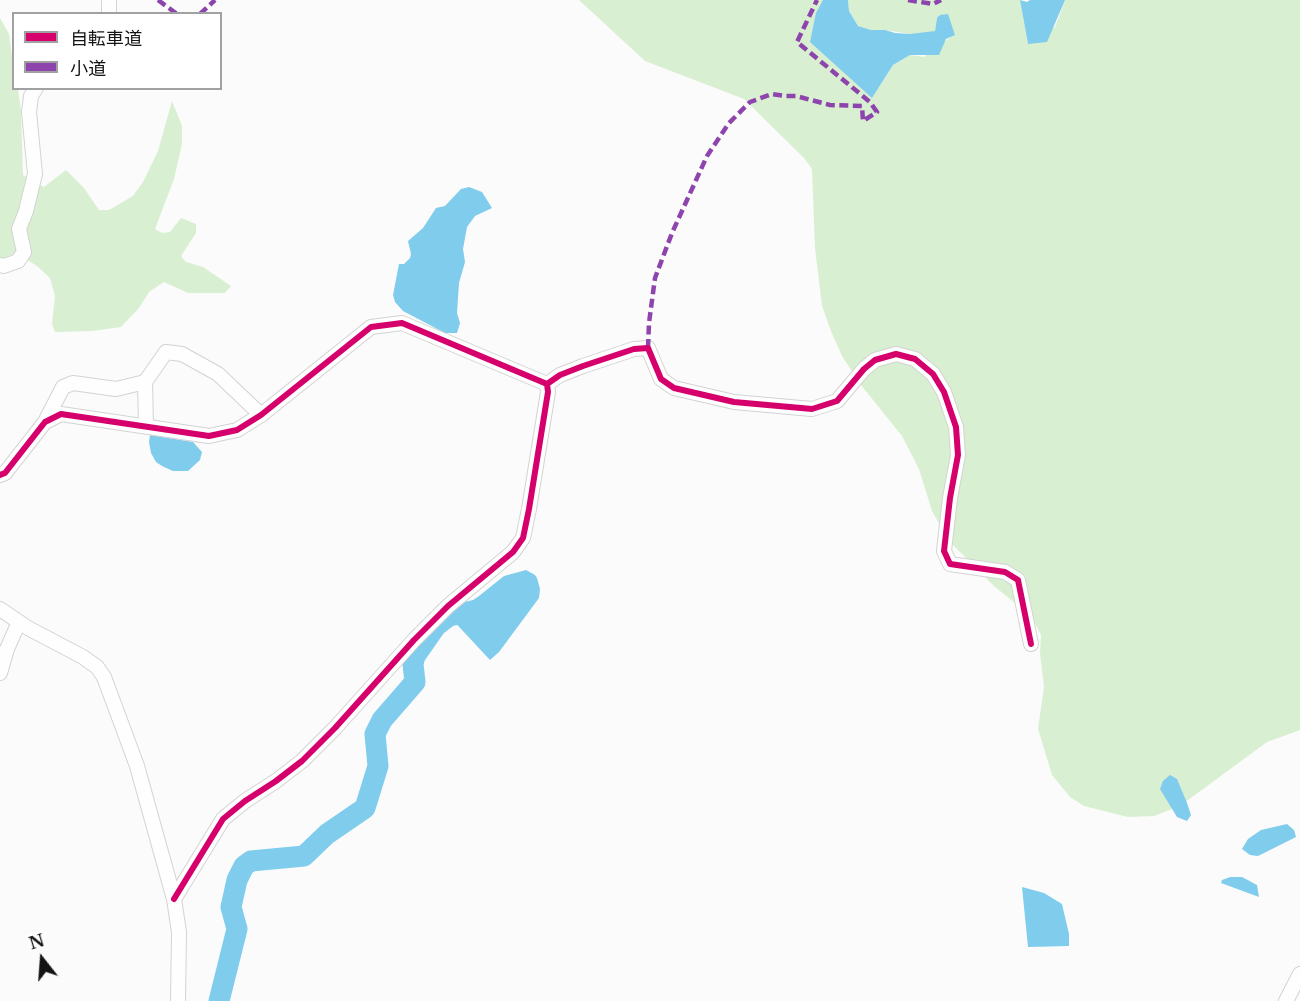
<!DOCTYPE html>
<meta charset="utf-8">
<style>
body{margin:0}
#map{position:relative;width:1300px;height:1001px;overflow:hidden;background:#fbfbfb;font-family:"Libre Baskerville","Noto Sans JP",serif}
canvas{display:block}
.legend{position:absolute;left:12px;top:12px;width:210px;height:78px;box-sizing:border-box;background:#fff;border:2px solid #a1a1a1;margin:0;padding:8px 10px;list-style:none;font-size:18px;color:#141415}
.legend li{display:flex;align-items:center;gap:12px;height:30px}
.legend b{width:30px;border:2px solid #a1a1a1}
.north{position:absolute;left:12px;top:929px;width:60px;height:60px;-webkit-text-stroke:4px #fff;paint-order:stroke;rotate:343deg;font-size:16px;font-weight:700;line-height:24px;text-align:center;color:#141415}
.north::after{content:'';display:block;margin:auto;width:21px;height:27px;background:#141415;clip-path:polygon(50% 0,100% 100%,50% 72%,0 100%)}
</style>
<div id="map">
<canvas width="1300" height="1001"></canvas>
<ul class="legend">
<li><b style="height:8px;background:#d6006c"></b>自転車道</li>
<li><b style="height:8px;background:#8e44ad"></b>小道</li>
</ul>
<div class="north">N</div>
</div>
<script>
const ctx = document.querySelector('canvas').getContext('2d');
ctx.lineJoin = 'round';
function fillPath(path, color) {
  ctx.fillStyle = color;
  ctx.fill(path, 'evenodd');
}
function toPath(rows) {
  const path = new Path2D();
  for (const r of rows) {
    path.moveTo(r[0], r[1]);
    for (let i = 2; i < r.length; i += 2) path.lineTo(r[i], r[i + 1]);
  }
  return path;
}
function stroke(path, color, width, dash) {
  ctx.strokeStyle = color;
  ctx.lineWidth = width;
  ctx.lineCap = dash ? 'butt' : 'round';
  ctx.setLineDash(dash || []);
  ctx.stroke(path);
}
fillPath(toPath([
 [579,0,823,0,872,98,893,65,910,55,924,57,955,34,937,18,935,31,925,34,910,34,885,30,871,30,858,26,849,11,848,0,1020,0,1028,44,1055,27,1065,0,1300,0,1300,730,1267,742,1180,806,1154,816,1128,817,1084,806,1070,797,1052,775,1038,729,1044,687,1040,653,1041,635,1032,617,994,586,949,541,932,511,919,469,902,436,861,385,842,356,831,331,822,306,815,248,812,169,804,158,744,99,645,61],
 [0,18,9,34,13,64,14,88,18,89,21,111,23,175,44,187,66,170,84,188,99,210,109,210,133,196,143,182,158,151,172,101,182,126,182,144,174,179,155,229,162,233,170,232,181,218,196,224,196,233,181,256,186,262,203,267,231,286,225,293,188,293,164,282,149,292,139,308,121,327,92,331,55,332,52,324,55,296,50,278,37,266,16,253,0,259]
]), '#d8efd1');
fillPath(toPath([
 [823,0,848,0,849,11,858,26,871,30,885,30,895,33,910,34,935,31,937,18,940,15,948,14,955,35,946,39,939,55,910,55,893,65,872,98,810,42,816,13],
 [1020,0,1027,2,1030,0,1065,0,1047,42,1028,44],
 [469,187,482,192,492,208,475,216,467,227,463,249,465,262,459,283,457,313,460,323,457,333,445,333,403,311,395,302,393,295,399,264,404,264,410,258,411,254,408,241,423,228,436,208,445,206,461,189],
 [150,435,193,442,202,452,200,460,188,471,173,471,162,466,156,462,151,453,149,442],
 [526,570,535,575,537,578,540,589,539,598,499,652,490,660,449,616,479,596,504,576],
 [1170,775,1177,779,1187,803,1191,815,1187,821,1177,817,1160,789,1163,781],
 [1287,824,1294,830,1296,837,1258,856,1250,855,1242,849,1248,839,1261,830],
 [1230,877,1242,877,1257,885,1259,897,1221,883,1222,880],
 [1022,887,1044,893,1062,904,1069,934,1069,946,1028,947]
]), '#7fccec');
stroke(toPath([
 [219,1001,237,929,231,907,237,880,244,866,251,861,304,856,327,834,365,808,378,766,375,734,382,720,415,682,413,664,415,656,436,626,449,616,477,610]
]), '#7fccec', 21);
const minor = toPath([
 [109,14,109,0],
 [0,265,4,266,18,261,24,252,19,229,26,211,35,174,29,112,31,96,36,88],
 [547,384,560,375,583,366,634,349,648,348,661,379,674,388,734,402,812,409,837,401,864,369,875,360,896,354,915,359,933,374,944,392,956,427,958,455,950,498,944,551,950,564,1005,572,1018,580,1031,644],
 [45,422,63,387,73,383,116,389,145,382],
 [146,426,145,382,166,352,182,354,218,374,261,415],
 [0,475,5,473,45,422,61,414,209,436,237,430,261,415,371,327,402,323,547,384],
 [0,609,28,628,83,657,97,667,104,677,137,766,174,899,179,932,178,1001],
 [0,673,7,649,19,622],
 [174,899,223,819,245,801,276,781,302,761,335,728,414,640,448,606,513,552,523,538,529,509,548,392,547,384],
 [1286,1001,1300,974]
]);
stroke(minor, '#d3d3d3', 16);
stroke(minor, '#fefefe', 14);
stroke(toPath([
 [158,0,177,14],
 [908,0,933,4,941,0],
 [200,14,215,0],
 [648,348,649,323,655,278,672,233,707,156,729,123,750,102,772,94,786,96,796,96,830,105,862,106,863,121,877,112,870,102,797,42,817,0]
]), '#8e44ad', 4.5, [9, 4.5]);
stroke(toPath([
 [547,384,560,375,583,366,634,349,648,348,661,379,674,388,734,402,812,409,837,401,864,369,875,360,896,354,915,359,933,374,944,392,956,427,958,455,950,498,944,551,950,564,1005,572,1018,580,1031,644],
 [0,475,5,473,45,422,61,414,209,436,237,430,261,415,371,327,402,323,547,384],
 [174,899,223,819,245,801,276,781,302,761,335,728,414,640,448,606,513,552,523,538,529,509,548,392,547,384]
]), '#d6006c', 6);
</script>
